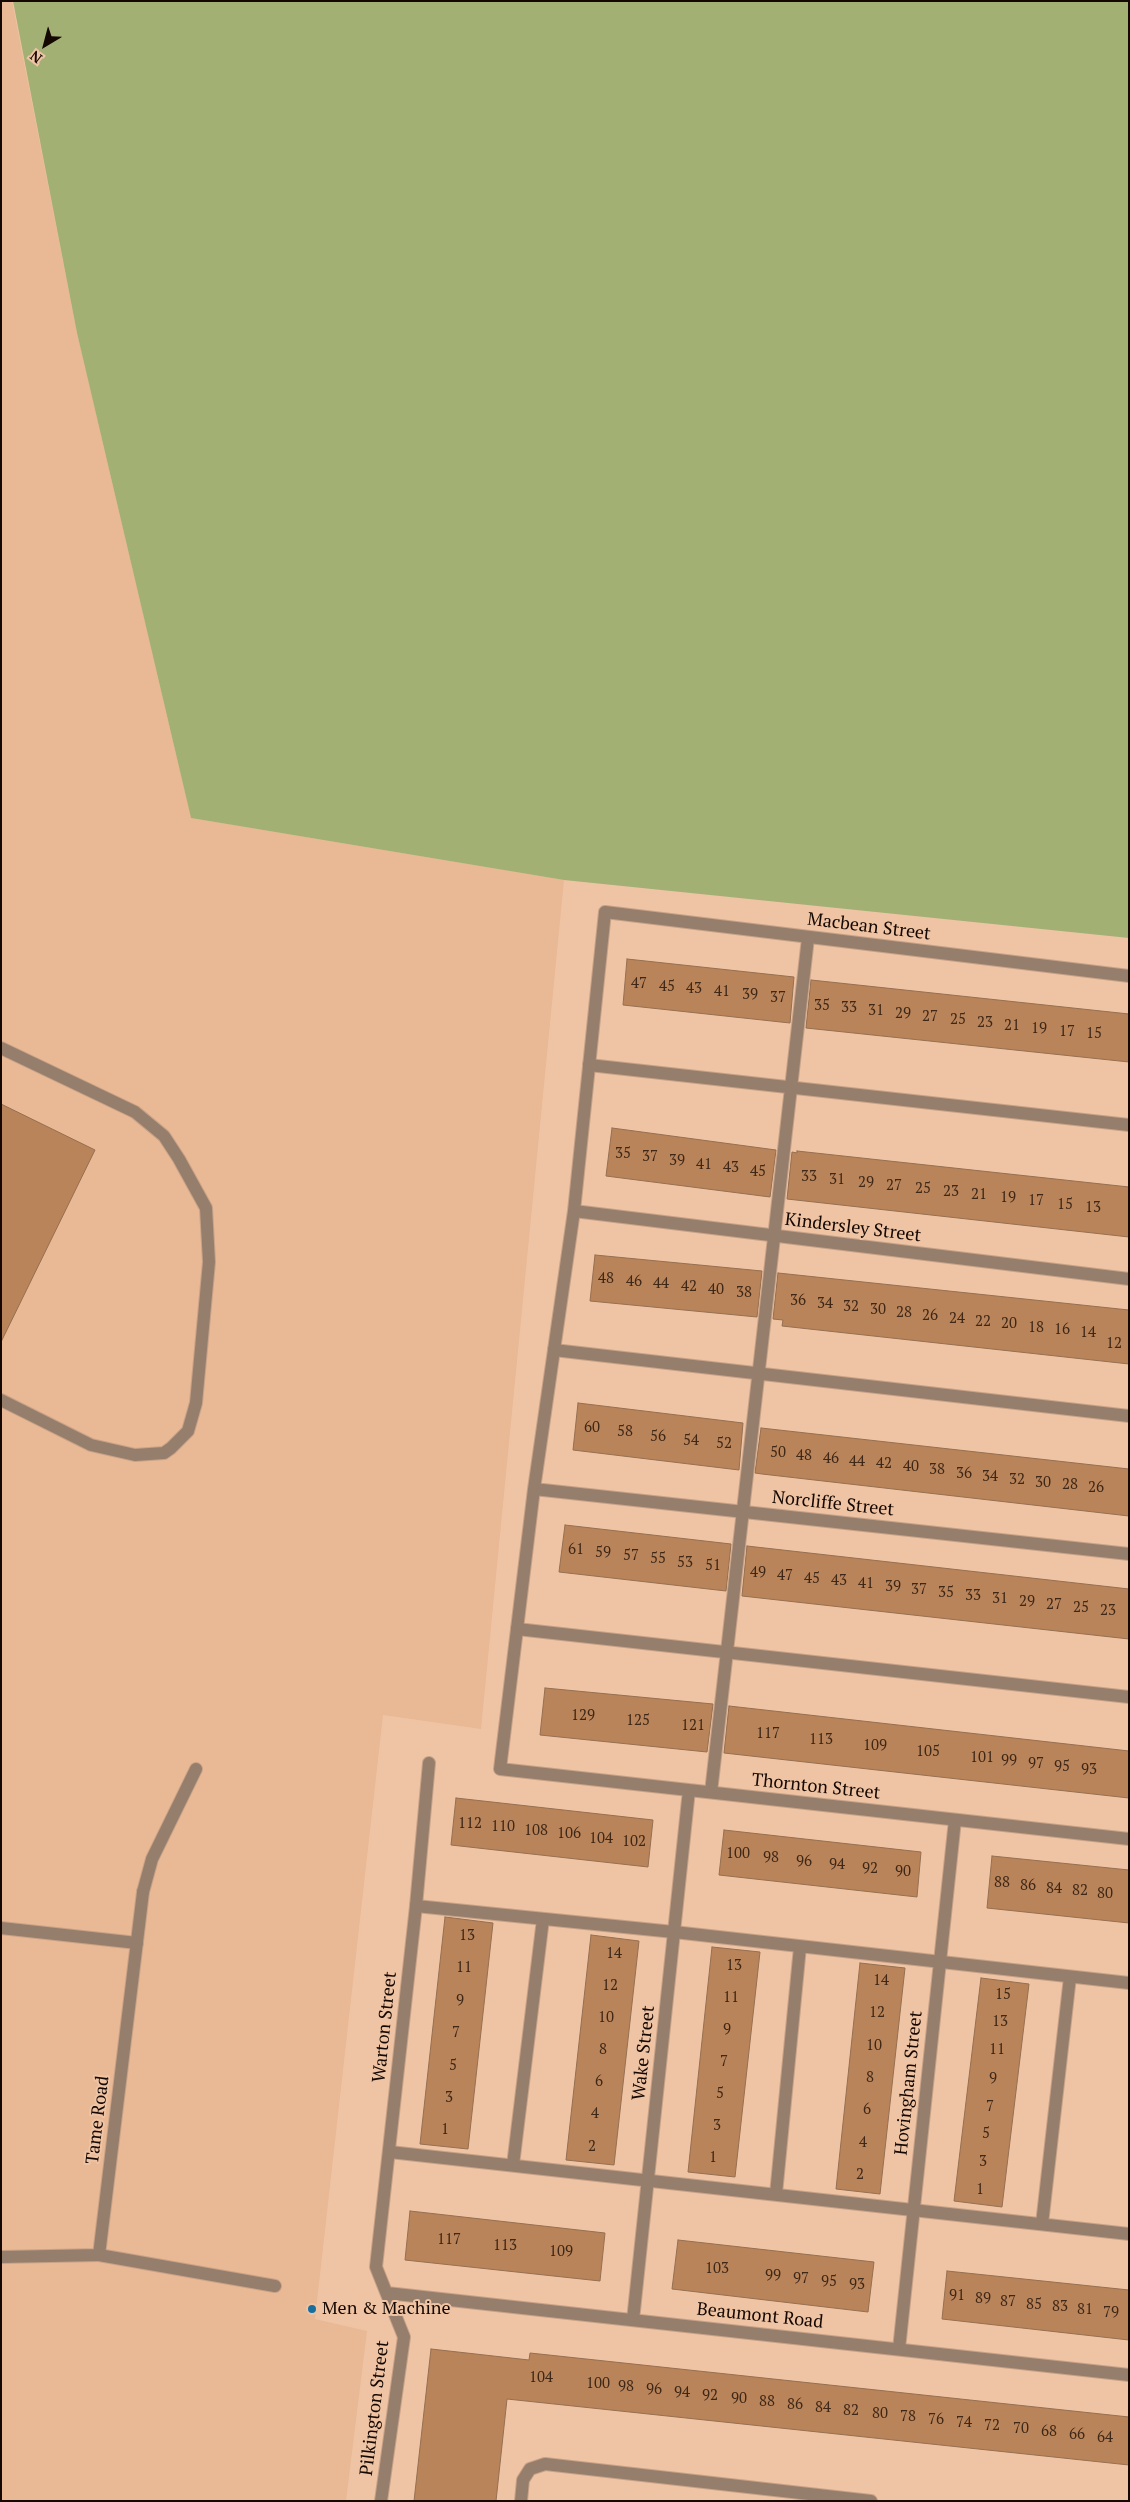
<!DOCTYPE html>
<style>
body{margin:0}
#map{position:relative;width:1130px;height:2502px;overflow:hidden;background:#efc4a4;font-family:"PT Serif",serif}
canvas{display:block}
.frame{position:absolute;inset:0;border:2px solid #150801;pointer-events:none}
.north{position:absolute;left:20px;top:20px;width:50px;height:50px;-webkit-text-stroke:4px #efc4a4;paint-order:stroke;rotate:217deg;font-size:14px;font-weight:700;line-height:20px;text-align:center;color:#150801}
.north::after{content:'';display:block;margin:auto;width:18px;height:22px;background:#150801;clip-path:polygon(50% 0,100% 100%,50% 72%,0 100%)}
</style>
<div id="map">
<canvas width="1130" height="2502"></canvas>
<div class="frame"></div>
<div class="north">N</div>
</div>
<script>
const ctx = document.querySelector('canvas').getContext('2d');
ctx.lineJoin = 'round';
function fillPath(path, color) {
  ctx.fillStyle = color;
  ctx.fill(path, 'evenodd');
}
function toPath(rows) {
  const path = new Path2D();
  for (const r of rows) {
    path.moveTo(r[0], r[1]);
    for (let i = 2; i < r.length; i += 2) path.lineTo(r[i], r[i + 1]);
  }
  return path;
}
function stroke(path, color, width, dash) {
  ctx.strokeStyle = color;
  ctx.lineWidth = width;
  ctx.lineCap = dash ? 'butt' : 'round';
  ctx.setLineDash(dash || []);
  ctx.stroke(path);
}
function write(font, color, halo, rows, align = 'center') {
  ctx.font = font + ' "PT Serif",serif';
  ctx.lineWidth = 4;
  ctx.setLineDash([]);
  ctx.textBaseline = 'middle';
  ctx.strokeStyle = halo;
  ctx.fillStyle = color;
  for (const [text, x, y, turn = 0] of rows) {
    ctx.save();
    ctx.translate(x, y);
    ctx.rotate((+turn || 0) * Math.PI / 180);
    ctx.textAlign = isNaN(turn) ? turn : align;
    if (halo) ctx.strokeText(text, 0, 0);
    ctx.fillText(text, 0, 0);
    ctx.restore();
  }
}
fillPath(toPath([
 [1,1,12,1,77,333,191,818,564,880,481,1729,383,1715,315,2319,367,2331,346,2501,1,2501]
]), '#e9b894');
fillPath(toPath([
 [13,1,1129,1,1129,938,564,880,191,818,77,333]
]), '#a3b074');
const building = toPath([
 [627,959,794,977,790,1023,623,1005,627,959],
 [811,980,1129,1014,1129,1062,806,1028,811,980],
 [1,1104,95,1150,1,1342,1,1104],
 [612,1128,776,1150,770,1197,606,1176,612,1128],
 [797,1151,1129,1187,1129,1237,787,1199,792,1152,797,1153,797,1151],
 [595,1255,762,1271,757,1317,590,1301,595,1255],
 [778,1273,1129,1310,1129,1364,782,1326,783,1320,773,1319,778,1273],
 [578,1403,743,1423,739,1470,573,1450,578,1403],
 [761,1428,1129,1469,1129,1516,762,1474,755,1473,761,1428],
 [565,1525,731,1544,726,1591,559,1572,565,1525],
 [747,1546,1129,1589,1129,1639,742,1596,747,1546],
 [545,1688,713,1704,707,1752,540,1735,545,1688],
 [729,1706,1129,1751,1129,1798,724,1753,729,1706],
 [456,1798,653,1820,648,1867,451,1845,456,1798],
 [724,1830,921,1852,917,1897,719,1875,724,1830],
 [992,1856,1129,1870,1129,1923,987,1908,992,1856],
 [445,1917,493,1923,468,2149,420,2144,445,1917],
 [591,1935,639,1941,614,2165,566,2160,591,1935],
 [712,1947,760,1952,735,2177,688,2172,712,1947],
 [860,1963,905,1968,880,2194,836,2189,860,1963],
 [981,1978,1029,1984,1002,2207,954,2201,981,1978],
 [410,2211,605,2233,600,2281,405,2260,410,2211],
 [678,2240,874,2262,868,2312,672,2289,678,2240],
 [947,2271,1129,2290,1129,2340,942,2319,947,2271],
 [431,2349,529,2360,530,2353,1129,2417,1129,2465,507,2399,496,2501,414,2501,431,2349]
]);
fillPath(building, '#b9845a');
stroke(building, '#956f51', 1);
const service = toPath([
 [1,1048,135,1112,164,1136,179,1159,206,1208,209,1262,196,1403,188,1431,171,1448,164,1453,135,1455,91,1445,1,1400],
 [589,1065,1129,1125],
 [554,1350,1129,1416],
 [517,1629,1129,1697],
 [711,1792,808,938],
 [143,1892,152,1859,196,1769],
 [416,1906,674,1932,1129,1983],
 [1,1928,137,1943],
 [390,2152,1129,2234],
 [513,2165,543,1919],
 [776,2194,800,1947],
 [1042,2224,1070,1977],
 [99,2255,275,2286],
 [521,2501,523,2480,530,2469,545,2464,871,2501]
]);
const minor = toPath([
 [1129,976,605,912,574,1211,534,1489,500,1769,1129,1839],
 [574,1211,1129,1279],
 [534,1489,1129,1554],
 [1,2257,99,2255,143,1892],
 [387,2293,1129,2375],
 [633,2320,689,1790],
 [899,2349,955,1820],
 [381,2501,404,2337,376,2267,416,1906,429,1763]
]);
stroke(service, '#c8a287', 14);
stroke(minor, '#c8a287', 14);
stroke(service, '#967e6d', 12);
stroke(minor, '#967e6d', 12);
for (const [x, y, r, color] of [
 [312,2309,5,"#176f9f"]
]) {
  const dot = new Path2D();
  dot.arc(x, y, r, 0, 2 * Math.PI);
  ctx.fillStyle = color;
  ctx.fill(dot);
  stroke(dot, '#efc4a4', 2);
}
write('15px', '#3e2717', null, [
 ["47",639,984],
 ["45",667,987],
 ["43",694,989],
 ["41",722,992],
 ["39",750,995],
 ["37",778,998],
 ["35",822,1006],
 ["33",849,1008],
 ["31",876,1011],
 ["29",903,1014],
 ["27",930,1017],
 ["25",958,1020],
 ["23",985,1023],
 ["21",1012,1026],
 ["19",1039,1029],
 ["17",1067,1032],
 ["15",1094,1034],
 ["35",623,1154],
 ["37",650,1157],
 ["39",677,1161],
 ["41",704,1165],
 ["43",731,1168],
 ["45",758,1172],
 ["33",809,1177],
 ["31",837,1180],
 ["29",866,1183],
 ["27",894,1186],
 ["25",923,1189],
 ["23",951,1192],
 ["21",979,1195],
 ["19",1008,1198],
 ["17",1036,1201],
 ["15",1065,1205],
 ["13",1093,1208],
 ["48",606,1279],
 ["46",634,1282],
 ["44",661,1284],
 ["42",689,1287],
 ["40",716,1290],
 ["38",744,1293],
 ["36",798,1301],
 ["34",825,1304],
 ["32",851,1307],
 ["30",878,1310],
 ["28",904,1313],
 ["26",930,1316],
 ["24",957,1319],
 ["22",983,1322],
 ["20",1009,1324],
 ["18",1036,1328],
 ["16",1062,1330],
 ["14",1088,1333],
 ["12",1114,1344],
 ["60",592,1428],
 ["58",625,1432],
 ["56",658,1437],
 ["54",691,1441],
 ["52",724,1444],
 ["50",778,1453],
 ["48",804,1456],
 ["46",831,1459],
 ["44",857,1462],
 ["42",884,1464],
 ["40",911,1467],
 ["38",937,1470],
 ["36",964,1474],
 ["34",990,1477],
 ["32",1017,1480],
 ["30",1043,1483],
 ["28",1070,1485],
 ["26",1096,1488],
 ["61",576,1550],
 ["59",603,1553],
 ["57",631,1556],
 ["55",658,1559],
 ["53",685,1563],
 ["51",713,1566],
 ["49",758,1573],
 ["47",785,1576],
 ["45",812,1579],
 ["43",839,1581],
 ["41",866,1584],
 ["39",893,1587],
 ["37",919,1590],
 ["35",946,1593],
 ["33",973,1596],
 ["31",1000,1599],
 ["29",1027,1602],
 ["27",1054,1605],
 ["25",1081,1608],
 ["23",1108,1611],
 ["129",583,1716],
 ["125",638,1721],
 ["121",693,1726],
 ["117",768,1734],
 ["113",821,1740],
 ["109",875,1746],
 ["105",928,1752],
 ["101",982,1758],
 ["99",1009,1761],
 ["97",1036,1764],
 ["95",1062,1767],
 ["93",1089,1770],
 ["112",470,1824],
 ["110",503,1827],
 ["108",536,1831],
 ["106",569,1834],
 ["104",601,1839],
 ["102",634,1842],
 ["100",738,1854],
 ["98",771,1858],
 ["96",804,1862],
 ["94",837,1865],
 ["92",870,1869],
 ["90",903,1872],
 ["88",1002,1883],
 ["86",1028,1886],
 ["84",1054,1889],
 ["82",1080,1891],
 ["80",1105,1894],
 ["13",467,1936],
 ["14",614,1954],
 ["13",734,1966],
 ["11",464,1968],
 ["14",881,1981],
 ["12",610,1986],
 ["15",1003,1995],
 ["11",731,1998],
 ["9",460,2001],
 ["12",877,2013],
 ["10",606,2018],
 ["13",1000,2022],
 ["9",727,2030],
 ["7",456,2033],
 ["10",874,2046],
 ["8",603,2050],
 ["11",997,2050],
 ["7",724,2062],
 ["5",453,2066],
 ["8",870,2078],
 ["9",993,2079],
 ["6",599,2082],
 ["5",720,2094],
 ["3",449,2098],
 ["7",990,2107],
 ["6",867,2110],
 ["4",595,2114],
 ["3",717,2126],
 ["1",445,2130],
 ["5",986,2134],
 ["4",863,2143],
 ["2",592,2147],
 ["1",713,2158],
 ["3",983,2162],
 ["2",860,2175],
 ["1",980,2190],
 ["117",449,2240],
 ["113",505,2246],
 ["109",561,2252],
 ["103",717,2269],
 ["99",773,2276],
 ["97",801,2279],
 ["95",829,2282],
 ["93",857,2285],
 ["91",957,2296],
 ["89",983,2299],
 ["87",1008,2302],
 ["85",1034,2305],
 ["83",1060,2307],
 ["81",1085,2310],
 ["79",1111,2313],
 ["104",541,2378],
 ["100",598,2384],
 ["98",626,2387],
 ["96",654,2390],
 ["94",682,2393],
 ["92",710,2396],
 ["90",739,2399],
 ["88",767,2402],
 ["86",795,2405],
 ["84",823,2408],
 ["82",851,2411],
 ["80",880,2414],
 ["78",908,2417],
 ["76",936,2420],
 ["74",964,2423],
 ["72",992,2426],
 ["70",1021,2429],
 ["68",1049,2432],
 ["66",1077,2435],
 ["64",1105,2438]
]);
write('18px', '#150801', '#efc4a4', [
 ["Macbean Street",869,927,7],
 ["Kindersley Street",853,1228,7],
 ["Norcliffe Street",833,1504,6],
 ["Thornton Street",816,1787,6],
 ["Warton Street",385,2027,-84],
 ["Wake Street",644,2053,-84],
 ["Hovingham Street",909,2083,-84],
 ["Tame Road",98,2120,-83],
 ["Beaumont Road",760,2316,6],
 ["Pilkington Street",375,2408,-83]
]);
write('18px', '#150801', '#efc4a4', [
 ["Men & Machine",322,2309]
], 'left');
</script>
